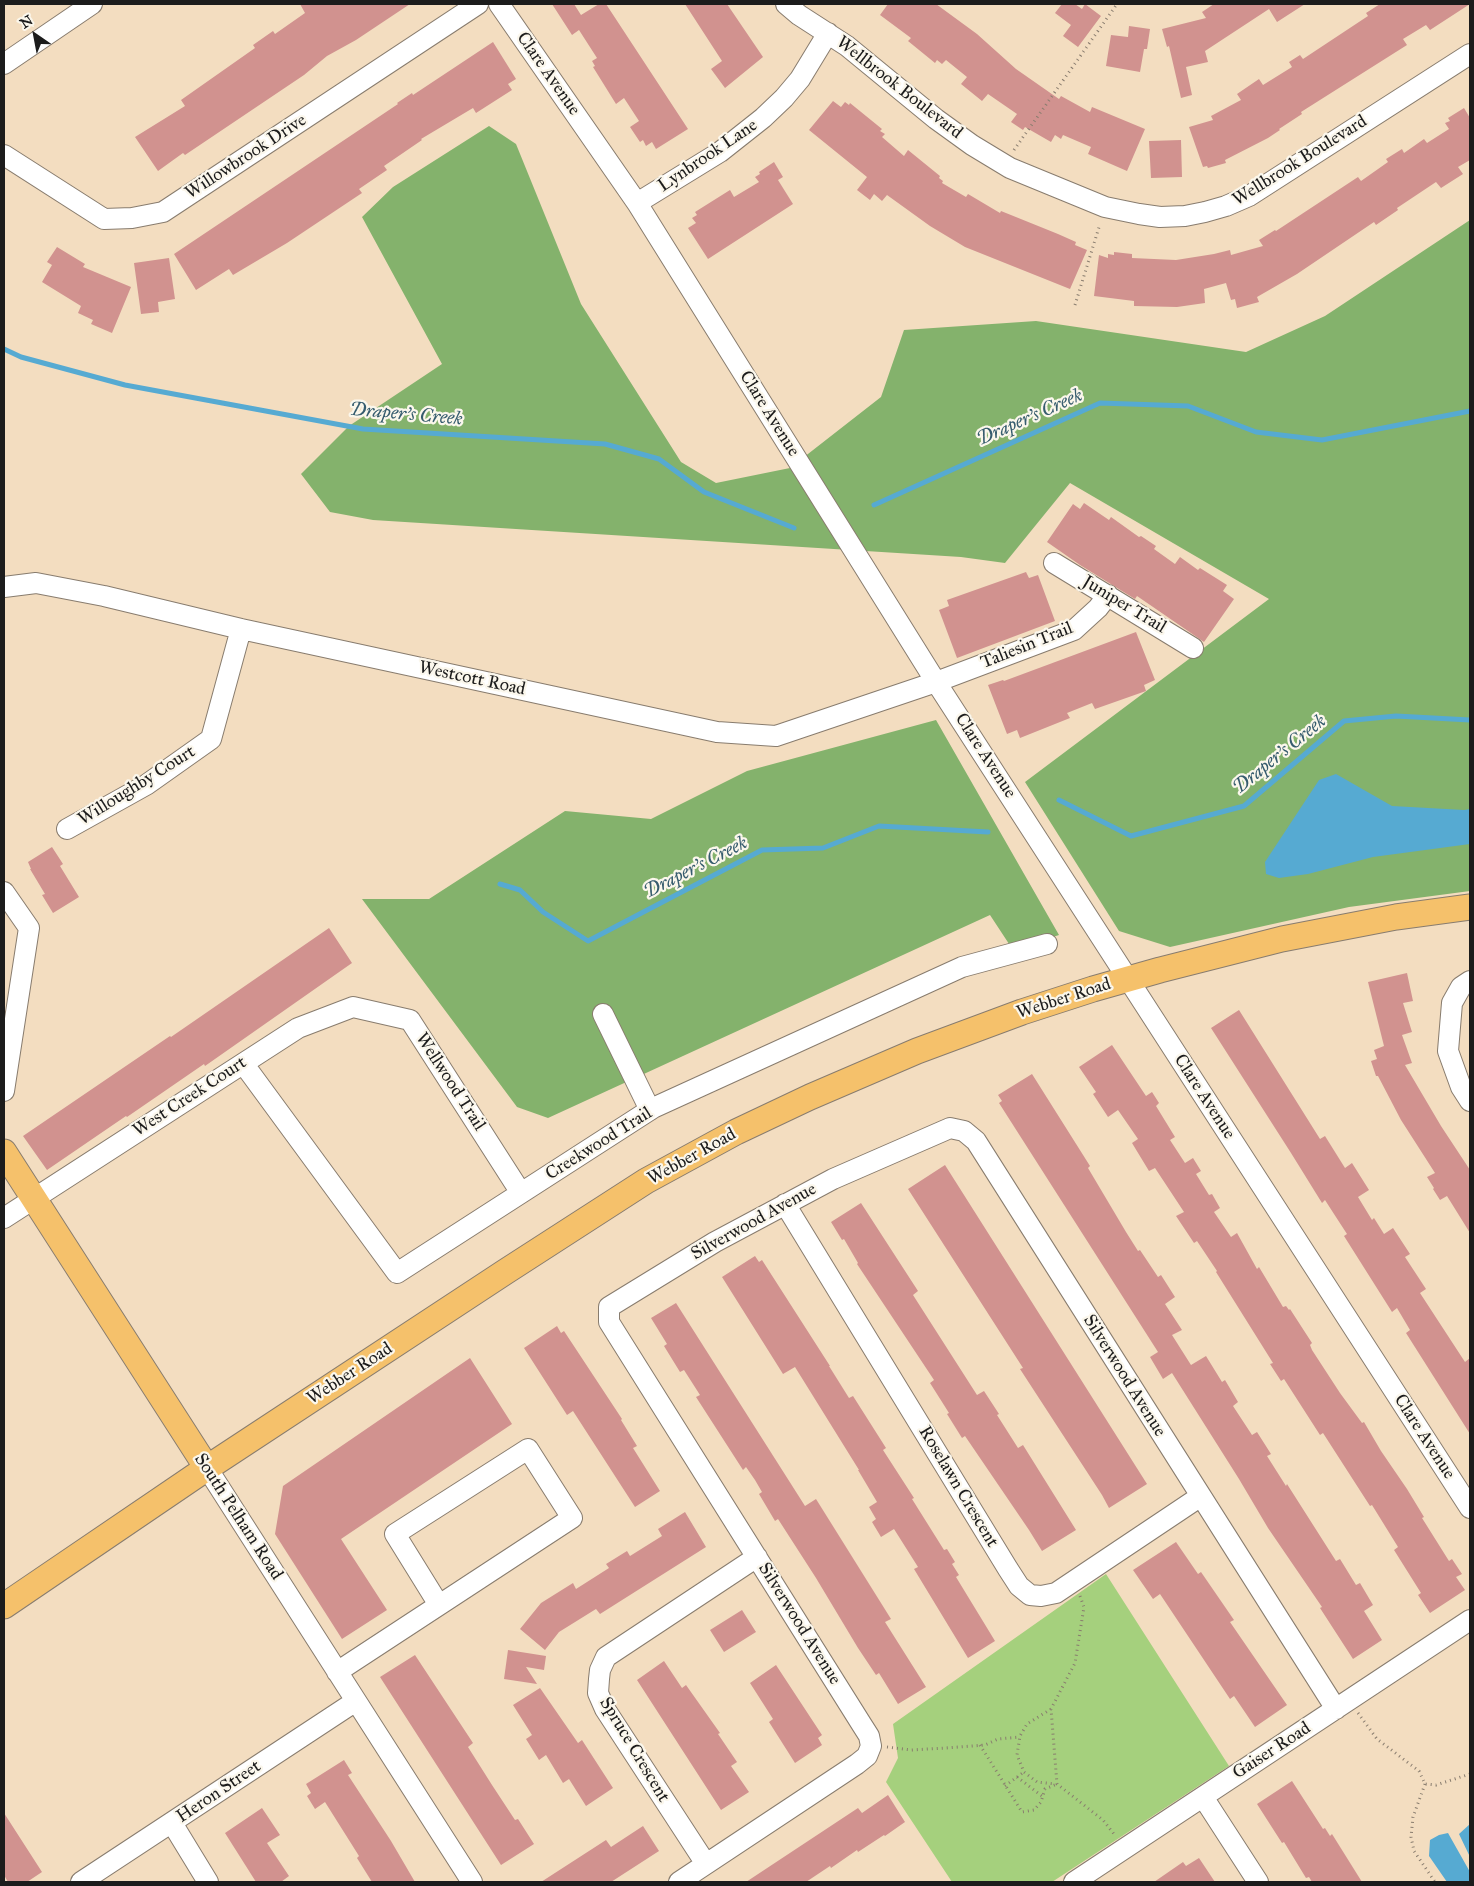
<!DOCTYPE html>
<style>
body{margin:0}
#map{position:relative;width:1474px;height:1886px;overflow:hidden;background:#f3ddc0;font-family:"IM FELL Great Primer",serif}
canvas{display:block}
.frame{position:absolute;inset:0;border:5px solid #1c1c1c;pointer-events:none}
.north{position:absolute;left:10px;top:10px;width:50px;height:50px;-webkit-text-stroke:4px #fbf7ec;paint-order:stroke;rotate:327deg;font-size:14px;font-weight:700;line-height:20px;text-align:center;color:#1c1c1c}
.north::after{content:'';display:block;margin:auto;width:18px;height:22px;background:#1c1c1c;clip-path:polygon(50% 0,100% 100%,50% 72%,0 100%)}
</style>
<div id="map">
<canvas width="1474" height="1886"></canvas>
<div class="frame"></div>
<div class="north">N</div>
</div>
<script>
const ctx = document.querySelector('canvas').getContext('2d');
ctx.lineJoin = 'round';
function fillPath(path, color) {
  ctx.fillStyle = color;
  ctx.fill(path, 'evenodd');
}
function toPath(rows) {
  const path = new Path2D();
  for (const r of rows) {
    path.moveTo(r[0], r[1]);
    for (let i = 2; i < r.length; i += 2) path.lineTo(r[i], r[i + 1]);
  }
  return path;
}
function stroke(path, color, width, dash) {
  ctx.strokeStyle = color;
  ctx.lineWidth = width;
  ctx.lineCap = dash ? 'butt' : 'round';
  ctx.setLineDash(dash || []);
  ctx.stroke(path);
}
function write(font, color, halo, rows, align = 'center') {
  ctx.font = font + ' "IM FELL Great Primer",serif';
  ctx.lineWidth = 4.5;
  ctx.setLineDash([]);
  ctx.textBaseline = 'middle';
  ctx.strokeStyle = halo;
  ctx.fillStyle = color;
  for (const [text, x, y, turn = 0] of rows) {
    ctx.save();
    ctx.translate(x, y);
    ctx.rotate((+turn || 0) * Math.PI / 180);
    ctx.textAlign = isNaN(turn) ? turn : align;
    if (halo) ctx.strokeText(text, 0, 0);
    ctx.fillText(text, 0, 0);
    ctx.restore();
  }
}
fillPath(toPath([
 [1106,1574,1229,1766,1052,1882,952,1882,886,1782,898,1758,893,1724]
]), '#a5d07d');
fillPath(toPath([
 [489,126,516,144,581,304,681,462,716,483,790,468,881,397,904,330,1036,321,1246,352,1325,316,1470,220,1470,891,1349,907,1170,947,1119,931,1025,782,1269,599,1070,483,1005,563,961,557,373,520,330,512,301,474,349,426,442,364,362,217,393,187],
 [936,720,1059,935,1013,950,990,915,548,1118,517,1107,362,899,429,899,565,811,651,819,747,771]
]), '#84b26c');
fillPath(toPath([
 [1336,774,1392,806,1464,810,1470,809,1470,844,1373,857,1308,874,1279,878,1266,874,1265,862,1319,780],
 [1470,1824,1470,1857,1459,1834],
 [1448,1833,1470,1872,1470,1882,1447,1882,1429,1856,1430,1840,1439,1835]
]), '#56aad2');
stroke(toPath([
 [4,349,21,357,125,385,363,429,605,444,659,459,704,492,794,528],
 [874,505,1100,403,1188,406,1256,432,1322,440,1470,411],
 [1059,800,1131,836,1244,806,1344,721,1396,716,1470,720],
 [500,884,520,890,543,912,588,941,762,850,823,848,879,826,988,832]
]), '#56aad2', 5);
fillPath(toPath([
 [300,4,410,4,356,40,327,56,304,75,185,155,183,153,158,171,135,137,185,106,181,100,255,48,253,45,273,31,275,34,305,13],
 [552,4,574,4,581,15,599,4,606,4,688,129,656,149,652,142,646,146,643,140,640,142,630,127,639,121,624,98,616,104,593,67,595,66,592,61,597,58,579,30,572,35],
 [685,4,727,4,763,57,725,88,711,69,722,61],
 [888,4,936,4,977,34,1016,69,1059,99,1061,96,1090,112,1092,107,1145,129,1127,171,1088,154,1091,147,1063,135,1061,139,1055,135,1051,142,1025,127,1023,130,1011,122,1017,114,988,94,982,101,961,84,967,77,946,60,942,64,937,60,935,63,908,41,911,38,880,15],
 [1062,4,1075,4,1082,9,1085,4,1101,16,1078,47,1063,36,1071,25,1055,13],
 [1214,4,1305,4,1277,22,1269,9,1205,51,1208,62,1186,67,1192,95,1181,98,1169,46,1167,47,1162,29,1206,18,1202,12],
 [1380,4,1470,4,1430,30,1426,25,1403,39,1407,45,1301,112,1302,114,1279,129,1280,130,1268,138,1225,160,1226,163,1208,168,1207,166,1203,167,1189,127,1213,120,1211,116,1241,100,1237,94,1259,79,1263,85,1292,67,1289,62,1300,55,1303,59,1368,16,1366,13],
 [1129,26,1150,29,1147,49,1144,49,1140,72,1106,66,1111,35,1128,37],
 [493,42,516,79,508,84,512,90,476,113,473,108,421,139,422,140,384,166,387,170,359,189,362,193,287,243,233,275,229,269,196,290,174,254,398,104,397,103,412,93,413,95],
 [833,101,841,107,845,102,849,105,850,103,882,129,880,131,885,134,882,137,904,156,908,150,940,176,939,178,943,181,942,183,966,197,968,194,1000,213,1001,211,1058,234,1076,242,1075,245,1087,250,1070,289,965,247,930,226,887,195,882,201,874,194,870,200,857,190,867,177,809,130],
 [1464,108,1470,118,1470,160,1458,167,1463,174,1441,188,1436,182,1397,208,1398,210,1376,225,1374,222,1297,274,1257,297,1259,302,1237,308,1235,299,1231,300,1226,283,1204,289,1205,303,1177,307,1134,306,1134,301,1094,296,1099,255,1108,258,1108,254,1114,255,1114,252,1132,254,1132,258,1176,260,1214,254,1230,250,1231,255,1263,246,1259,240,1275,230,1276,231,1358,177,1361,181,1388,162,1386,159,1402,149,1404,153,1424,139,1427,143,1449,129,1445,123,1450,121,1448,118],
 [1181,140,1182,177,1151,178,1149,141],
 [774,162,783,177,778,180,793,204,708,259,688,228,696,223,692,218,697,215,695,212,730,190,734,197,759,182,755,177,760,174,759,172],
 [57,247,85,264,83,267,131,287,112,333,91,324,93,320,78,313,81,306,42,282,52,265,47,262],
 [169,258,175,299,158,302,159,312,141,314,134,263],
 [1084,503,1109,520,1111,517,1139,537,1141,536,1156,546,1154,549,1175,564,1180,557,1198,570,1200,568,1227,585,1223,591,1234,599,1204,642,1137,596,1135,599,1080,565,1047,542,1073,504,1080,509],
 [1026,572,1029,578,1038,575,1055,621,957,658,939,610,949,606,947,600],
 [1136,632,1155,680,1144,685,1146,691,1095,709,1092,703,1067,713,1070,718,1020,738,1017,730,1007,734,988,685,1003,680,1004,681],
 [52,847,63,864,60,866,79,897,53,913,42,895,45,894,30,869,31,869,28,862],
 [329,928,352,963,205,1066,204,1064,127,1117,126,1116,47,1170,23,1136,170,1036,171,1037],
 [1407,973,1413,1001,1403,1003,1412,1032,1402,1035,1412,1063,1405,1065,1441,1126,1470,1170,1470,1233,1447,1196,1440,1200,1433,1189,1434,1188,1427,1177,1435,1173,1401,1120,1378,1076,1376,1076,1371,1061,1377,1059,1374,1050,1384,1046,1368,982],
 [1239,1010,1320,1139,1325,1136,1345,1168,1352,1163,1369,1190,1358,1197,1372,1220,1374,1218,1384,1234,1393,1228,1410,1254,1405,1257,1426,1289,1420,1293,1465,1362,1470,1358,1470,1434,1406,1333,1410,1330,1397,1308,1392,1312,1344,1236,1347,1234,1334,1214,1325,1200,1322,1203,1291,1153,1211,1028],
 [1112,1045,1146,1096,1152,1092,1159,1103,1156,1106,1175,1137,1170,1140,1185,1163,1193,1158,1201,1171,1196,1174,1209,1195,1212,1194,1220,1208,1214,1212,1231,1237,1237,1233,1257,1269,1259,1267,1283,1307,1286,1306,1289,1310,1290,1309,1312,1343,1310,1345,1312,1350,1340,1393,1362,1423,1364,1422,1381,1451,1407,1489,1424,1517,1422,1518,1449,1561,1452,1559,1462,1574,1456,1577,1465,1590,1430,1613,1418,1595,1421,1593,1394,1550,1398,1547,1372,1505,1370,1506,1323,1433,1320,1435,1284,1379,1281,1381,1270,1364,1273,1363,1216,1272,1217,1271,1197,1241,1194,1243,1176,1216,1184,1212,1155,1168,1149,1171,1132,1143,1138,1139,1118,1110,1108,1117,1093,1094,1096,1092,1079,1067],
 [1032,1074,1090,1166,1088,1168,1126,1232,1138,1251,1140,1250,1158,1277,1161,1275,1175,1297,1165,1304,1182,1330,1172,1335,1191,1365,1206,1356,1222,1382,1225,1380,1238,1402,1233,1406,1252,1435,1257,1432,1271,1454,1267,1456,1286,1486,1287,1484,1336,1561,1340,1559,1356,1585,1360,1583,1373,1605,1364,1611,1382,1640,1353,1659,1320,1608,1322,1607,1268,1528,1239,1479,1172,1373,1163,1379,1150,1357,1158,1352,999,1103,1002,1101,998,1095],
 [945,1165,1147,1484,1109,1508,1102,1495,1020,1369,1023,1368,908,1189],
 [861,1203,918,1291,913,1295,977,1395,984,1391,999,1414,997,1415,1018,1448,1023,1445,1076,1530,1042,1551,1029,1530,965,1436,962,1438,947,1414,949,1413,930,1383,934,1380,857,1264,858,1263,844,1239,842,1240,831,1222],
 [755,1256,759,1262,762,1260,830,1366,829,1366,849,1398,853,1396,886,1448,883,1450,914,1498,912,1499,944,1550,947,1549,955,1562,952,1564,959,1575,956,1577,995,1641,968,1658,914,1569,918,1567,894,1529,881,1537,872,1522,876,1519,869,1507,877,1502,858,1470,859,1470,795,1367,783,1374,722,1277],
 [676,1303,805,1506,816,1499,891,1619,885,1622,926,1687,898,1704,879,1673,876,1675,858,1648,816,1578,778,1519,775,1521,759,1494,762,1492,755,1480,746,1467,743,1470,696,1397,700,1395,684,1370,680,1372,664,1346,667,1344,651,1318],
 [557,1326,561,1333,564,1331,622,1419,621,1420,637,1446,633,1448,660,1491,635,1507,573,1411,567,1415,524,1348],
 [470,1358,512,1424,341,1539,387,1610,342,1639,275,1534,283,1486],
 [685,1512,706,1547,600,1614,596,1609,559,1632,545,1650,520,1629,541,1603,573,1583,576,1589,609,1568,606,1564,627,1551,630,1556,662,1536,658,1529],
 [1176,1542,1198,1574,1201,1572,1234,1620,1230,1622,1287,1705,1255,1727,1234,1696,1230,1699,1160,1594,1153,1599,1133,1570],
 [742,1610,756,1632,724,1652,710,1630],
 [508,1650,546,1656,544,1670,526,1667,537,1684,504,1679],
 [415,1655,473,1743,468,1747,492,1785,515,1820,518,1819,534,1844,501,1865,380,1677],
 [664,1661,682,1688,686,1685,720,1733,718,1734,737,1762,731,1766,749,1792,721,1810,637,1680],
 [776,1665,822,1735,818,1738,822,1745,795,1763,769,1722,773,1719,750,1683],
 [540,1688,578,1743,582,1740,613,1788,586,1806,569,1779,563,1783,546,1755,539,1760,526,1739,532,1735,513,1705],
 [344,1760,352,1773,348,1775,391,1841,415,1882,372,1882,357,1858,359,1856,325,1802,315,1809,307,1796,311,1793,306,1784],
 [1292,1781,1323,1829,1325,1828,1330,1836,1332,1834,1362,1882,1312,1882,1309,1877,1306,1878,1284,1842,1282,1843,1257,1804],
 [888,1795,905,1822,885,1836,884,1835,858,1852,857,1850,831,1868,830,1866,806,1882,746,1882,858,1808,862,1813],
 [262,1808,280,1835,267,1843,289,1876,281,1882,256,1882,225,1833],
 [4,1813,42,1872,27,1882,8,1882,4,1875],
 [643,1826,659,1851,611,1882,541,1882,606,1840,611,1847],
 [1199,1858,1215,1882,1154,1882,1183,1862,1186,1866]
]), '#d1928f');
const minor = toPath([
 [499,4,637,203,936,682,1470,1508],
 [786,4,799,15,847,46,936,119,972,145,1010,168,1105,207,1139,214,1160,217,1185,216,1205,212,1226,206,1249,196,1470,54],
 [4,64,92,4],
 [4,155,104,219,132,218,163,212,478,4],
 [637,203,720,152,763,118,784,98,800,79,828,33],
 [1054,563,1193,648],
 [4,587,36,583,104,596,241,629,717,732,776,736,936,682,1074,630,1098,608,1108,595],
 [67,829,146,785,211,739,241,629],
 [4,892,29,928,4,1091],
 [1470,981,1461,987,1452,1003,1448,1051,1461,1087,1470,1101],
 [603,1014,650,1110],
 [248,1070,397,1273,653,1108,962,967,1047,944],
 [785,1204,1008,1569,1019,1586,1030,1595,1041,1596,1056,1593,1201,1496],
 [4,1218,298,1028,353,1007,410,1020,521,1193],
 [207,1468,472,1882],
 [337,1672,572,1518,528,1449,395,1534,439,1605],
 [1203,1797,1258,1882],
 [172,1823,208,1882],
 [706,1864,605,1709,598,1693,599,1679,600,1670,606,1657,757,1557],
 [81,1882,356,1701],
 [679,1882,857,1764,867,1756,871,1746,869,1736,862,1725,609,1322,609,1307,715,1242,833,1179,950,1128,964,1131,976,1141,1336,1709],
 [1074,1882,1470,1620]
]);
const major = toPath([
 [4,1152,207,1468],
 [4,1606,207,1468,505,1272,646,1181,736,1132,810,1097,917,1051,1022,1012,1093,989,1160,970,1282,939,1396,917,1470,907]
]);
stroke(minor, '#887c6e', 22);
stroke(major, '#887c6e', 27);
stroke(toPath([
 [1014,150,1117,4],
 [1075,305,1100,224],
 [1080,1596,1084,1607,1075,1663,1051,1709,1057,1784,1103,1820,1114,1834],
 [1051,1709,1027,1724,1020,1736,1017,1755,1024,1772,1037,1782,1055,1784],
 [1358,1713,1377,1739,1419,1771,1425,1784,1436,1785,1470,1774],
 [980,1745,1022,1812,1034,1810,1041,1802,1045,1789,1057,1784],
 [887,1747,911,1750,946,1748,985,1745,998,1739,1020,1737],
 [1017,1777,1042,1796],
 [1425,1784,1413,1817,1411,1837,1414,1851,1435,1882],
 [1005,1786,1024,1772]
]), '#887c6e', 3, [1, 4]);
stroke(minor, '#fff', 20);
stroke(major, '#f5c16b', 25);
write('18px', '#1c1c1c', '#fbf7ec', [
 ["Clare Avenue",548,74,55],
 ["Wellbrook Boulevard",899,88,38],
 ["Lynbrook Lane",708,156,-34],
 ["Willowbrook Drive",246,157,-33],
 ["Wellbrook Boulevard",1300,161,-32],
 ["Clare Avenue",769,414,58],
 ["Juniper Trail",1124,605,31],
 ["Taliesin Trail",1027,646,-22],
 ["Westcott Road",472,679,12],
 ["Clare Avenue",985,756,57],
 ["Willoughby Court",137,786,-32],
 ["Webber Road",1064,999,-18],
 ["Wellwood Trail",450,1082,57],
 ["West Creek Court",190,1097,-33],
 ["Clare Avenue",1204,1097,57],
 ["Creekwood Trail",599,1144,-32],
 ["Webber Road",692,1157,-29],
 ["Silverwood Avenue",754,1222,-29],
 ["Webber Road",350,1374,-33],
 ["Silverwood Avenue",1124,1376,58],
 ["Clare Avenue",1424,1437,57],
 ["Roselawn Crescent",958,1487,59],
 ["South Pelham Road",238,1517,57],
 ["Silverwood Avenue",799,1624,58],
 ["Spruce Crescent",634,1750,59],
 ["Gaiser Road",1272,1751,-33],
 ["Heron Street",219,1792,-34]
]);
write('italic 19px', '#365c6e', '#fbf7ec', [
 ["Draper's Creek",406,415,5],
 ["Draper's Creek",1030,418,-24],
 ["Draper's Creek",1280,755,-39],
 ["Draper's Creek",696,868,-27]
]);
</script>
